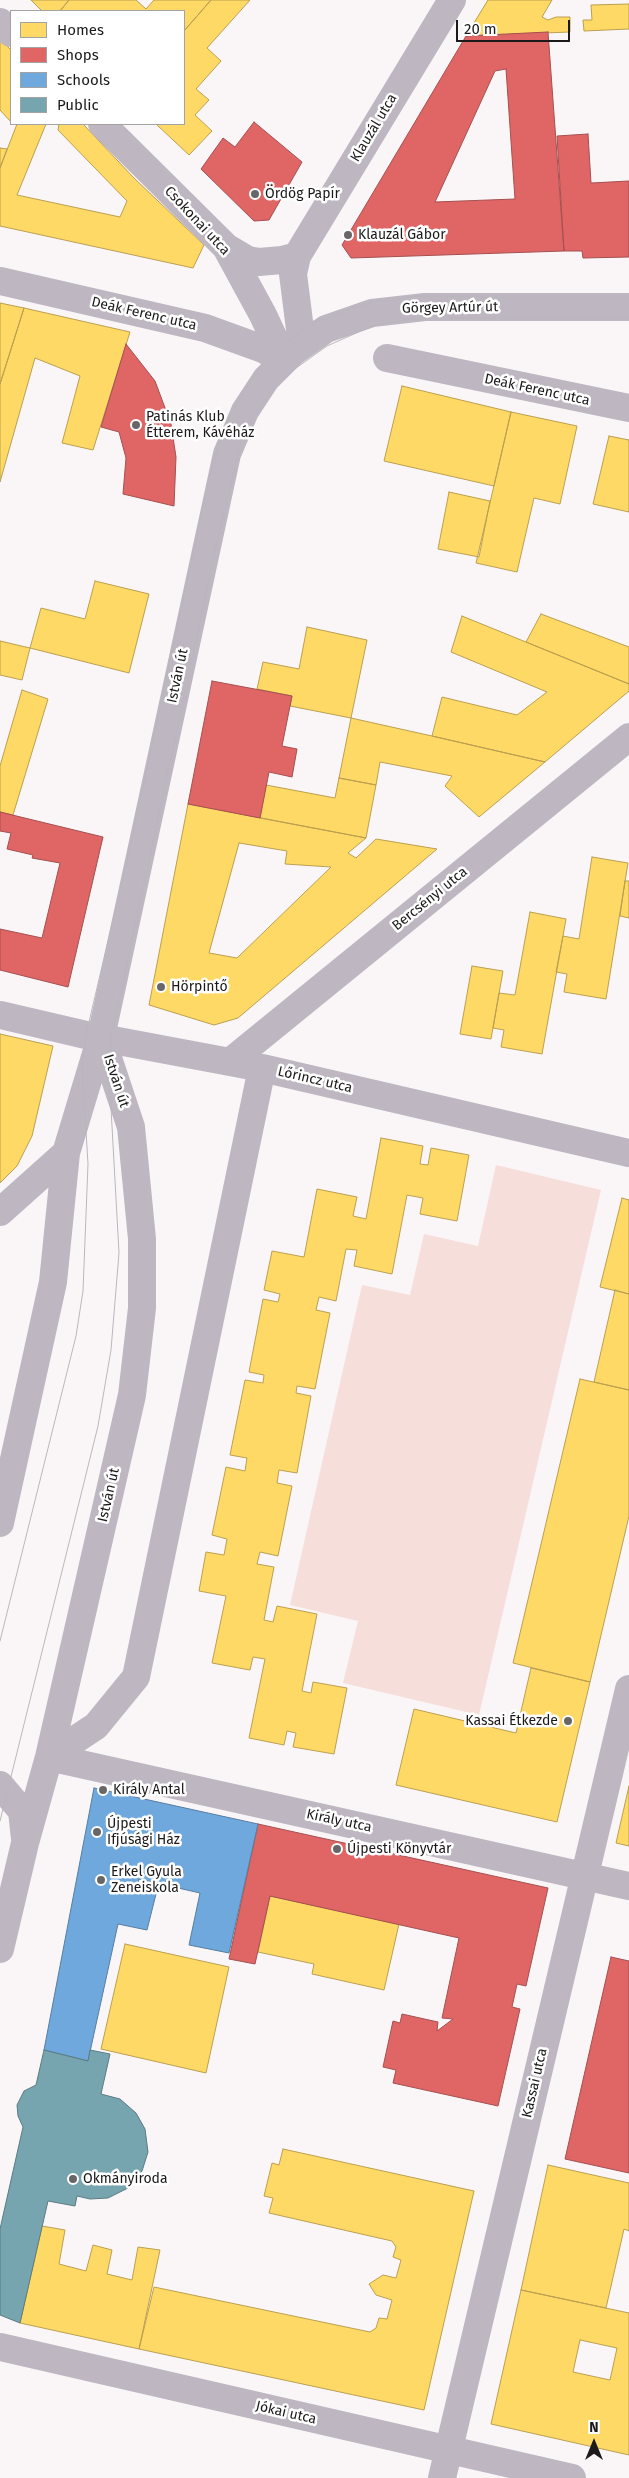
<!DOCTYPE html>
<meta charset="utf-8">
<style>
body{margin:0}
#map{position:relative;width:629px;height:2478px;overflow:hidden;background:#faf6f8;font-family:"Fira Sans",sans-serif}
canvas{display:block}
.legend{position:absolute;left:10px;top:10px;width:175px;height:115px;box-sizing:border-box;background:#fff;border:1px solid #a4a3a3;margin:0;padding:6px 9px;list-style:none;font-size:15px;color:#1b191a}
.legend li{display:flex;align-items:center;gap:10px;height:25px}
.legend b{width:25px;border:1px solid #a4a3a3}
.north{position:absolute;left:569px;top:2418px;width:50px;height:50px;-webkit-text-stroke:4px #fff;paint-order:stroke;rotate:0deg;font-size:14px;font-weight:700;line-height:20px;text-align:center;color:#1b191a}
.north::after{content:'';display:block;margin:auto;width:18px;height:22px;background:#1b191a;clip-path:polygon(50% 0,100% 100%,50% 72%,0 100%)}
.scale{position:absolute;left:456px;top:20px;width:114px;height:22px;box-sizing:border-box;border:2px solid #1b191a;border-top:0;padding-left:6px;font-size:15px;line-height:18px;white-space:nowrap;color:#1b191a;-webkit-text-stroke:4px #fff;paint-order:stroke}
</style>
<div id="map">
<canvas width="629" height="2478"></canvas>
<ul class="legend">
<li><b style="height:14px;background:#ffd966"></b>Homes</li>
<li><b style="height:14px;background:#e06666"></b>Shops</li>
<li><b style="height:14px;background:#6fa8dc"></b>Schools</li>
<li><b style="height:14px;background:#76a5af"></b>Public</li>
</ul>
<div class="north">N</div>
<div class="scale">20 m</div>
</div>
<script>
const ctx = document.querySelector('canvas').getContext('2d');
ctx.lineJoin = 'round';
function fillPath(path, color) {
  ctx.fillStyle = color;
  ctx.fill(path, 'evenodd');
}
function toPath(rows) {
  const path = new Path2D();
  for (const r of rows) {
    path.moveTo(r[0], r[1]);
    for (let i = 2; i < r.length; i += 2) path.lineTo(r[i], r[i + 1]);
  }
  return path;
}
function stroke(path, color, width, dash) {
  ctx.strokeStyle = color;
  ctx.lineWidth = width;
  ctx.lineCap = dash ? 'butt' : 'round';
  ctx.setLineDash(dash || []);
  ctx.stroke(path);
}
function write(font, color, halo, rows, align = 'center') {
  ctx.font = font + ' "Fira Sans",sans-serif';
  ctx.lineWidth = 5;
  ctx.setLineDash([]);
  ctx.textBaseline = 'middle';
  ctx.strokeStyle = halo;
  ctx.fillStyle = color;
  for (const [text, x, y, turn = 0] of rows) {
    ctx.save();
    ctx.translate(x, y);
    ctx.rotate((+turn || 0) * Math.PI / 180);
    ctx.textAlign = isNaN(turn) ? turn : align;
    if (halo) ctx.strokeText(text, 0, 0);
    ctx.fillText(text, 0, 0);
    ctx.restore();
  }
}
fillPath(toPath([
 [496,1165,601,1190,479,1715,343,1683,358,1621,290,1605,362,1285,410,1295,424,1234,478,1246]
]), '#f6deda');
const homes = toPath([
 [31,0,69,0,60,11,42,11,31,0],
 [69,0,136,0,146,9,154,0,211,0,184,31,184,11,60,11,69,0],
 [211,0,250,0,207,48,221,61,196,89,209,100,195,115,212,131,189,155,156,124,184,124,184,31,211,0],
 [488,0,552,0,542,17,548,20,556,17,570,17,570,32,466,36,488,0],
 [629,4,629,29,584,31,583,20,592,20,591,5,629,4],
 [0,39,11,50,11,122,0,110,0,39],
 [17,124,46,124,17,195,120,217,127,201,58,130,59,125,55,124,83,124,134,178,204,245,193,268,0,226,0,168,17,124],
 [0,148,7,149,0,168,0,148],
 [0,303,24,308,0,384,0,303],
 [24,308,130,332,93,450,62,443,80,376,35,358,0,482,0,384,24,308],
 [402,386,511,412,494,486,384,461,402,386],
 [511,412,577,426,560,504,534,498,517,572,476,563,511,412],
 [609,436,629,440,629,512,593,504,609,436],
 [449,492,490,501,479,557,438,549,449,492],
 [95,581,149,594,129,673,30,648,41,608,85,619,95,581],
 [541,614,629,647,629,684,526,642,541,614],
 [462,616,629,684,629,691,545,762,432,736,442,697,517,715,547,692,451,652,462,616],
 [307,627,367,640,351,718,290,706,292,696,257,689,263,662,299,669,307,627],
 [0,641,30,648,22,680,0,675,0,641],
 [22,690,48,699,13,815,0,812,0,766,22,690],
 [351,718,432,736,545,762,479,817,445,786,452,776,380,762,376,785,339,778,351,718],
 [339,778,376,785,366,838,260,818,266,785,335,798,339,778],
 [188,804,366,838,348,853,356,858,376,839,437,849,238,1018,214,1025,149,1005,188,804],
 [239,843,287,851,285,864,331,867,237,958,209,953,239,843],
 [592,857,628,863,606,999,564,992,567,974,556,972,563,936,579,939,592,857],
 [625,881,629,881,629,918,620,916,625,881],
 [530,912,566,919,542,1054,501,1047,504,1030,493,1028,499,993,515,995,530,912],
 [472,966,503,971,491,1039,460,1034,472,966],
 [0,1034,53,1046,32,1136,17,1166,0,1183,0,1034],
 [381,1138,423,1146,420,1164,428,1165,431,1148,469,1155,457,1221,420,1214,423,1198,407,1195,392,1274,354,1266,357,1250,346,1249,336,1301,319,1297,316,1310,330,1313,315,1389,297,1386,296,1393,311,1396,297,1473,279,1470,277,1483,292,1486,278,1556,260,1552,257,1564,274,1567,264,1620,273,1622,277,1606,317,1614,302,1691,311,1693,313,1682,347,1688,334,1754,293,1747,296,1733,287,1731,284,1745,249,1738,265,1659,253,1657,250,1670,212,1663,226,1596,199,1591,206,1552,224,1555,227,1539,212,1535,226,1467,245,1471,247,1458,230,1455,245,1380,263,1383,264,1375,249,1372,263,1299,278,1302,280,1294,264,1290,272,1251,304,1257,317,1189,357,1197,353,1216,366,1219,381,1138],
 [622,1198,629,1200,629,1294,600,1287,622,1198],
 [615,1290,629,1294,629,1390,594,1382,615,1290],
 [580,1379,629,1390,629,1516,590,1682,513,1663,580,1379],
 [531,1668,590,1682,557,1822,396,1785,414,1709,516,1733,531,1668],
 [629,1786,629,1846,616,1843,629,1786],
 [270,1896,399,1924,384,1990,312,1974,314,1964,258,1952,270,1896],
 [125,1944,229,1967,206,2073,101,2049,125,1944],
 [283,2149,474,2191,424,2410,139,2349,154,2287,370,2332,376,2328,379,2318,387,2319,392,2300,376,2295,369,2284,383,2275,396,2278,401,2260,393,2257,396,2247,392,2241,269,2213,273,2198,264,2196,272,2163,279,2165,283,2149],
 [548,2165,629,2183,629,2231,624,2229,606,2308,521,2290,548,2165],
 [42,2226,65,2230,59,2264,86,2271,93,2245,112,2250,107,2274,132,2280,138,2247,160,2250,139,2349,20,2323,42,2226],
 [521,2290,629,2313,629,2455,491,2424,521,2290],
 [580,2340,617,2348,610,2380,573,2372,580,2340]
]);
fillPath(homes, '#ffd966');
stroke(homes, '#bb9f4f', 1);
const shops = toPath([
 [548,32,564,251,351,258,342,245,466,36,548,32],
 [506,69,515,199,435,202,495,71,506,69],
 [254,122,302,162,269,220,254,221,201,169,223,138,235,147,254,122],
 [588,134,591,183,629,181,629,257,583,258,582,251,564,251,557,136,588,134],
 [126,344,155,381,171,424,176,457,174,506,123,494,126,458,119,432,101,427,126,344],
 [212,681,292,696,282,746,297,749,292,777,269,772,260,818,188,804,212,681],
 [0,812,103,837,68,987,0,970,0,929,42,938,60,863,32,858,33,855,7,849,11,833,0,831,0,812],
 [258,1824,548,1888,526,1986,517,1984,512,2007,520,2009,498,2106,393,2083,396,2070,383,2067,393,2021,400,2023,402,2014,438,2022,437,2031,453,2019,442,2018,459,1938,270,1896,255,1964,229,1959,258,1824],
 [611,1957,629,1961,629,2173,565,2159,611,1957]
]);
fillPath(shops, '#e06666');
stroke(shops, '#a54f4f', 1);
const schools = toPath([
 [94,1788,258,1824,229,1953,189,1945,200,1893,139,1879,137,1889,156,1894,147,1930,118,1924,88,2061,44,2050,94,1788]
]);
fillPath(schools, '#6fa8dc');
stroke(schools, '#567da2', 1);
const public = toPath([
 [44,2050,88,2061,90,2050,110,2054,101,2094,120,2099,136,2113,145,2129,148,2152,142,2171,128,2188,108,2198,90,2199,77,2196,75,2206,48,2201,20,2323,0,2315,0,2229,23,2127,18,2116,17,2105,24,2091,36,2085,44,2050]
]);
fillPath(public, '#76a5af');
stroke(public, '#5b7b82', 1);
stroke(toPath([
 [0,22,11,33],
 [102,124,226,247,263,315,284,360],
 [226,247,248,260,259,262,282,260,297,256],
 [0,281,205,328,263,349,284,360],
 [302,345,293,274,297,256,452,0],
 [387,358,629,408],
 [0,1015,86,1035,262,1068,629,1153],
 [231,1061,629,737],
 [0,1212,66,1153],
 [0,1523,53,1282,66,1153,101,1037,227,454,245,411,266,379,293,352,326,329,372,313,425,307,629,307],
 [49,1757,96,1726,136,1677,262,1068],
 [49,1757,629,1886],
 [0,1785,22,1811,25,1839],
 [0,1949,25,1843,49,1757,132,1395,142,1308,142,1239,131,1127,101,1037],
 [0,2347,572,2478],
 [442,2478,629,1689]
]), '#beb7c2', 28);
stroke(toPath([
 [0,1641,76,1336,83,1291,88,1164,82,1064,86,1035,132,838,212,464,230,415,257,371,283,345,314,323,348,309,383,299,424,296,506,298,629,297],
 [0,1821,98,1426,111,1350,119,1253,110,1090,111,1039,215,551,241,441,257,411,276,385,289,373,327,346,372,326,389,322,427,318,629,318]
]), '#bab6bc', 1);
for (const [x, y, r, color] of [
 [255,194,5,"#696668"],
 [348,235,5,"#696668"],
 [136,425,5,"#696668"],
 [161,987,5,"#696668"],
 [568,1721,5,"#696668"],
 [103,1790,5,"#696668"],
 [97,1832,5,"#696668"],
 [337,1849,5,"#696668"],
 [101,1880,5,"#696668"],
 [73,2179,5,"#696668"]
]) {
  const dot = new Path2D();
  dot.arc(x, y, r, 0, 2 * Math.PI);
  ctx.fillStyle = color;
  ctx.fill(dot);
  stroke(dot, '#fff', 2);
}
write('14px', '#1b191a', '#fff', [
 ["Klauzál utca",374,128,-59],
 ["Csokonai utca",197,221,47],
 ["Görgey Artúr út",450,308,-1],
 ["Deák Ferenc utca",144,314,13],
 ["Deák Ferenc utca",537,390,12],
 ["István út",178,676,-78],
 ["Bercsényi utca",430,899,-39],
 ["Lőrincz utca",315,1080,13],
 ["István út",116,1081,72],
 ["István út",109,1495,-77],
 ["Király utca",339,1821,12],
 ["Kassai utca",535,2083,-77],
 ["Jókai utca",286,2413,13]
]);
write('14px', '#1b191a', '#fff', [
 ["Ördög Papír",265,194],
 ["Klauzál Gábor",358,235],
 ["Patinás Klub",146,417],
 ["Étterem, Kávéház",146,433],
 ["Hörpintő",171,987],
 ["Kassai Étkezde",558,1721,"right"],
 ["Király Antal",113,1790],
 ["Újpesti",107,1824],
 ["Ifjúsági Ház",107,1840],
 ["Újpesti Könyvtár",347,1849],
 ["Erkel Gyula",111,1872],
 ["Zeneiskola",111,1888],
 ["Okmányiroda",83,2179]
], 'left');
</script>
